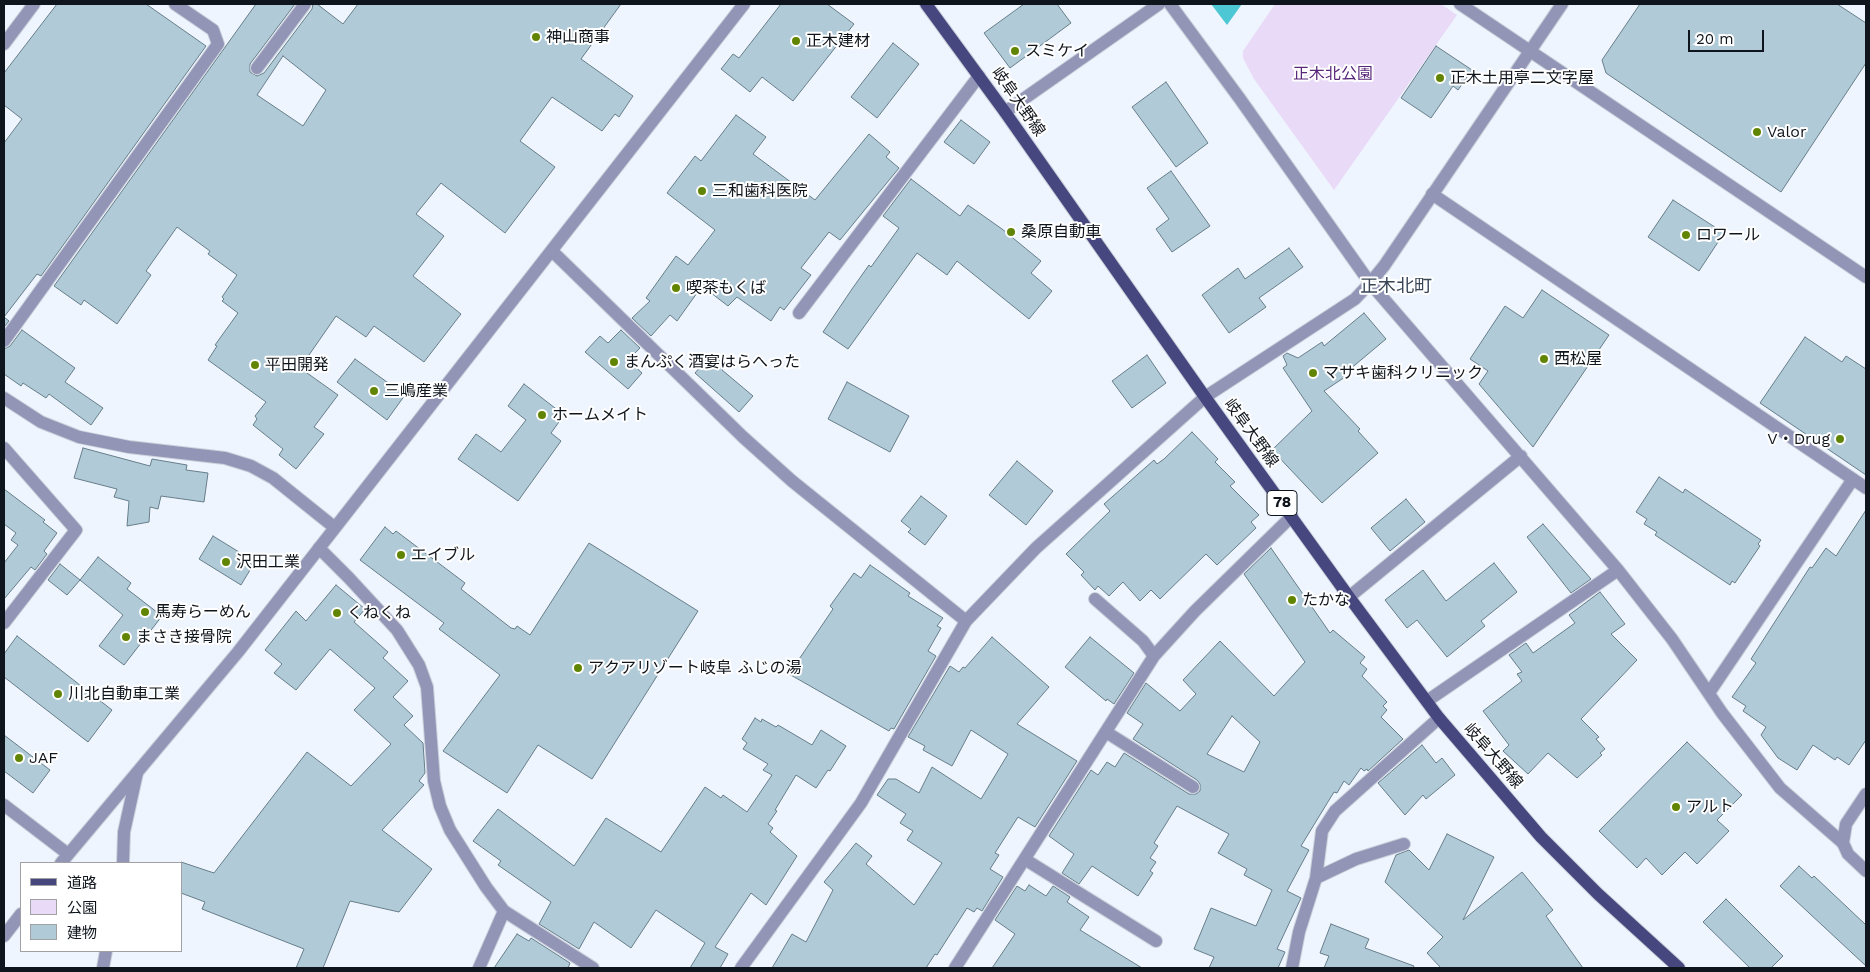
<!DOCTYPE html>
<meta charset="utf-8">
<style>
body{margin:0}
#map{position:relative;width:1870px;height:972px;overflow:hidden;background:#eff5fe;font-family:"Work Sans","Noto Sans JP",sans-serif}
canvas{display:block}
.frame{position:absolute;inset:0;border:5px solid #0f151c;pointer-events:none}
.legend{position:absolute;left:20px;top:862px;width:162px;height:90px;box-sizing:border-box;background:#fff;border:1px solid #9fa1a4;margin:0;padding:6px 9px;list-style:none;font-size:15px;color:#0f151c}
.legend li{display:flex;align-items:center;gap:10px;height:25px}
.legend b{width:25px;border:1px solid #9fa1a4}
.scale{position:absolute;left:1688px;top:30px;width:76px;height:22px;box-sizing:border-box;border:2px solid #0f151c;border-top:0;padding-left:6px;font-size:15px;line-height:18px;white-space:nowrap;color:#0f151c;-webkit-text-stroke:4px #fff;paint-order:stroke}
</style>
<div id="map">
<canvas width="1870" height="972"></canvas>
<div class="frame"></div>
<ul class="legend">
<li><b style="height:6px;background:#47477f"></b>道路</li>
<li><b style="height:14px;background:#e9daf7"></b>公園</li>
<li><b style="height:14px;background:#b1cad7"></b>建物</li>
</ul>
<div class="scale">20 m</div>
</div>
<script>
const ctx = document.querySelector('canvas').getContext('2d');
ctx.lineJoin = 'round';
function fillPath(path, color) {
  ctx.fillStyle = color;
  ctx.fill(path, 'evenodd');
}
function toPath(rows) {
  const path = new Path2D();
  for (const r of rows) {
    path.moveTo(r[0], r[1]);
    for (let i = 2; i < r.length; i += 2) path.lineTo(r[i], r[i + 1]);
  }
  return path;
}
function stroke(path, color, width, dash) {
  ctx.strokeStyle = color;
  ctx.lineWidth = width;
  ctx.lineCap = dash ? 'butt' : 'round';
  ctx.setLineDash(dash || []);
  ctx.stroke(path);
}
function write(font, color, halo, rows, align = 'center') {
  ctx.font = font + ' "Work Sans","Noto Sans JP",sans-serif';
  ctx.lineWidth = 4;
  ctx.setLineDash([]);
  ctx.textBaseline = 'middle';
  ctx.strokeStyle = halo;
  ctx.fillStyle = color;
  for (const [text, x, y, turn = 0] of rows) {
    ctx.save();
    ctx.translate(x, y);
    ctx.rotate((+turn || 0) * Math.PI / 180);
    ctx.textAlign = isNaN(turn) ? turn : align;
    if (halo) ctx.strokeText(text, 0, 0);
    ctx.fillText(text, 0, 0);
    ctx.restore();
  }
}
fillPath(toPath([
 [1275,4,1441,4,1457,15,1334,190,1254,79,1243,58,1243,51]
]), '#e9daf7');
fillPath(toPath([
 [1211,4,1242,4,1227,25]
]), '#4dc7d3');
const building = toPath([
 [57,4,146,4,206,46,41,276,37,274,4,317,9,321,4,327,4,143,22,119,4,105,4,73,57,4],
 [256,4,295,4,250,64,250,72,257,76,264,73,312,9,313,4,317,4,343,24,358,4,621,4,581,59,633,96,619,117,615,114,602,131,552,97,520,141,555,167,505,233,441,183,416,214,444,236,413,276,461,314,424,362,374,326,366,337,336,316,300,368,338,395,314,427,324,434,296,469,279,455,283,449,253,425,257,419,255,416,266,402,208,360,217,346,215,345,238,313,222,301,224,299,222,297,237,275,208,254,210,251,177,227,146,271,151,275,117,324,84,300,81,305,54,286,256,4],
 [283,56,326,90,303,126,257,95,283,56],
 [781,4,827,4,854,24,793,101,762,77,750,92,721,69,733,54,739,58,781,4],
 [1024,4,1057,4,1071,23,1010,68,984,33,1024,4],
 [1640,4,1837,4,1866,23,1866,63,1781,192,1606,73,1602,60,1640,4],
 [893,43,919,64,877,118,851,97,893,43],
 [1436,46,1472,70,1458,90,1453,86,1431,118,1401,98,1436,46],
 [1166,82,1208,143,1176,167,1132,107,1166,82],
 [736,115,766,137,753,154,815,200,869,134,890,152,886,157,899,168,840,240,829,232,801,268,811,275,784,310,780,307,771,321,737,297,728,306,702,286,677,321,670,315,651,336,632,318,650,301,646,298,676,256,688,265,715,230,667,193,695,156,701,161,736,115],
 [961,120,990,142,974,164,944,142,961,120],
 [1171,171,1210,226,1172,252,1156,229,1169,219,1147,188,1171,171],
 [911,179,960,216,968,205,1002,229,1041,261,1031,273,1052,291,1029,319,957,261,947,275,917,253,848,349,823,332,852,289,869,265,871,267,899,228,883,216,911,179],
 [1673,200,1724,233,1699,271,1648,237,1673,200],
 [1289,248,1303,267,1259,298,1266,307,1229,333,1202,295,1238,268,1245,279,1289,248],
 [1542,290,1609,335,1533,447,1479,384,1488,371,1470,359,1505,306,1523,318,1542,290],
 [1364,313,1386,339,1343,375,1345,377,1324,391,1360,429,1358,431,1378,453,1322,503,1272,450,1312,411,1283,368,1287,365,1283,356,1287,353,1298,358,1322,342,1324,346,1364,313],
 [22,330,75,368,65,382,103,408,91,425,49,394,46,398,23,383,21,386,4,374,4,349,10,346,22,330],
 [621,330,640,348,628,360,642,373,628,389,585,352,600,336,608,343,621,330],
 [1805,337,1842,362,1846,356,1866,369,1866,475,1760,403,1805,337],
 [712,353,726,366,722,370,753,396,739,412,695,373,712,353],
 [1147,355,1166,383,1132,408,1112,381,1147,355],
 [355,359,405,395,387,420,337,382,355,359],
 [847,382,909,416,890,452,828,419,847,382],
 [524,384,564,415,551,433,561,441,518,501,458,459,476,434,501,452,526,420,508,406,524,384],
 [1192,432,1218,459,1215,462,1235,482,1230,486,1259,515,1251,522,1256,528,1217,565,1206,554,1160,599,1151,590,1140,601,1123,582,1109,596,1098,586,1095,590,1081,575,1084,572,1066,554,1110,511,1104,504,1154,460,1157,464,1164,459,1192,432],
 [83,448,150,466,152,459,187,465,186,470,208,473,204,502,161,496,158,509,150,507,149,522,127,526,129,501,114,497,117,489,74,478,83,448],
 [1017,461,1053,491,1026,525,989,495,1017,461],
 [1659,477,1683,493,1685,489,1761,540,1758,544,1760,546,1735,583,1732,581,1730,585,1655,535,1657,532,1644,524,1647,519,1636,512,1659,477],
 [4,489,45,520,43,522,57,533,44,551,47,554,35,570,31,567,4,599,4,563,18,545,11,540,16,533,4,524,4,489],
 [921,496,947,516,925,545,908,532,911,529,901,521,921,496],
 [1406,499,1425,522,1390,551,1371,528,1406,499],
 [1866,510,1866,740,1849,765,1837,757,1835,760,1813,745,1797,770,1778,758,1761,735,1766,727,1743,711,1746,706,1732,697,1756,663,1751,659,1810,567,1812,568,1826,548,1836,556,1866,510],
 [1543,524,1591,579,1571,593,1527,537,1543,524],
 [385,527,393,534,396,531,465,583,461,589,511,628,515,629,517,626,530,635,589,543,698,611,592,779,538,745,507,793,443,751,500,675,439,629,444,623,360,560,385,527],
 [213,536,239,552,238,555,253,565,241,585,199,559,213,536],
 [1271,548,1330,633,1333,630,1365,657,1360,663,1367,669,1362,676,1387,702,1383,706,1387,710,1381,717,1403,739,1368,771,1367,769,1364,771,1361,768,1349,785,1344,781,1337,793,1334,792,1301,846,1309,850,1287,891,1301,898,1277,949,1285,952,1278,968,1209,968,1214,957,1194,949,1211,908,1256,926,1272,890,1244,875,1247,869,1218,853,1229,834,1177,806,1154,843,1158,846,1150,858,1156,862,1150,871,1153,873,1138,896,1092,866,1079,884,1062,873,1074,854,1049,836,1091,770,1098,775,1107,762,1115,767,1124,753,1189,794,1196,794,1200,791,1200,784,1197,780,1133,739,1143,724,1127,713,1146,683,1180,711,1196,694,1183,680,1220,641,1274,696,1305,662,1244,574,1271,548],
 [1232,716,1260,742,1244,772,1207,754,1232,716],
 [98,557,131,583,127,589,162,616,124,665,99,646,123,615,80,580,98,557],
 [1494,563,1517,592,1481,621,1485,626,1447,657,1417,620,1407,628,1385,600,1423,570,1446,601,1494,563],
 [60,564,80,580,67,595,48,580,60,564],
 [870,565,910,593,908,596,943,618,937,626,941,628,928,651,936,656,894,729,891,728,889,731,789,674,833,609,830,606,854,573,861,578,870,565],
 [336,585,365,609,354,622,388,652,383,658,408,681,393,697,413,716,404,725,423,743,425,773,419,781,424,785,382,830,432,869,399,912,350,901,323,968,296,968,304,949,202,909,205,902,181,893,181,862,214,873,307,752,351,786,391,744,354,710,375,688,330,649,296,690,274,673,282,664,265,650,296,611,306,621,336,585],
 [1600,592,1625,624,1611,634,1637,660,1581,719,1599,737,1596,739,1605,749,1600,753,1602,755,1577,778,1548,753,1528,774,1503,751,1509,745,1483,711,1522,681,1517,674,1522,672,1509,655,1526,643,1533,653,1575,623,1569,615,1600,592],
 [17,636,112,710,88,742,4,677,4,654,17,636],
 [992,637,1049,687,1017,724,1077,761,1035,827,1018,817,995,853,999,855,990,869,1003,877,982,911,977,908,974,912,967,908,937,955,935,954,926,968,772,968,792,934,806,942,833,890,824,882,856,843,872,856,866,864,914,905,942,863,907,840,913,831,900,823,906,814,877,795,888,779,896,779,919,793,932,767,981,799,1008,754,971,730,952,766,923,750,925,746,908,737,950,666,959,672,963,667,965,668,992,637],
 [1090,637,1134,673,1114,704,1107,699,1106,701,1065,667,1090,637],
 [755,718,761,722,762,719,776,727,778,725,812,745,821,730,846,746,830,771,828,770,816,788,796,775,775,810,777,811,768,824,773,828,770,832,797,856,766,905,751,893,715,947,728,954,720,968,690,968,705,943,656,910,631,948,594,922,579,949,539,924,551,902,498,865,501,861,473,841,498,809,574,866,606,818,661,852,705,787,721,798,723,795,747,812,772,775,763,770,768,764,743,749,747,743,742,739,755,718],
 [4,735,50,770,33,793,4,771,4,735],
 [1687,742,1742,795,1717,820,1729,831,1697,864,1685,852,1662,875,1646,858,1637,868,1599,831,1687,742],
 [1422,745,1436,763,1442,758,1455,775,1426,799,1423,795,1405,815,1378,783,1422,745],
 [1447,834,1494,857,1463,920,1522,872,1553,910,1546,916,1583,968,1441,968,1427,953,1443,937,1385,882,1396,855,1409,850,1429,870,1447,834],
 [1799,866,1812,878,1814,876,1866,925,1866,966,1780,886,1799,866],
 [1029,885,1046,896,1053,886,1070,897,1067,902,1089,917,1080,930,1142,968,992,968,1015,934,995,920,1017,886,1025,891,1029,885],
 [1726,899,1783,956,1771,968,1750,968,1703,922,1726,899],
 [1331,924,1369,939,1365,948,1414,966,1413,968,1324,968,1329,956,1320,953,1331,924],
 [517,934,529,941,531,938,570,963,568,968,494,968,517,934]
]);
fillPath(building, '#b1cad7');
stroke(building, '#667e8a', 1);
const minor = toPath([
 [1170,4,1240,99,1370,283,1618,570,1672,639,1722,713,1780,788,1843,843],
 [1460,4,1866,277],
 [257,68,305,4],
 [1005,112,1159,4],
 [1432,194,1866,488],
 [552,251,743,437,792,481,966,621],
 [799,313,979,76],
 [4,341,218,44,213,30,175,4],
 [4,398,41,422,79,437,129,447,225,458,251,466,273,478,334,527],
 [4,448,76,530,4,623],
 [319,548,349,578,397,630,419,665,427,687,434,781,440,806,450,830,486,887,504,911,593,968],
 [1349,597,1521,456],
 [1095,599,1143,641,1154,656],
 [1709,693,1853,479],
 [1427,701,1618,570],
 [1106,732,1193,787],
 [4,805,68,854],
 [1026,860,1156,941],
 [123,863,124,832,137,773],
 [1316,878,1356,859,1404,844],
 [103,968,106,951],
 [479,968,504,911],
 [741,968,861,803,966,621,1036,548,1205,397],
 [955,968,1154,656,1195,611,1292,516],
 [1292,968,1299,932,1316,878,1322,831,1335,811,1439,718]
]);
const tertiary = toPath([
 [4,44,34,4],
 [1205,397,1355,299,1370,283,1384,266,1562,4],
 [1866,794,1846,824,1843,843,1848,854,1866,871],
 [61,863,238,652,744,4],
 [4,936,21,914]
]);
const primary = toPath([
 [926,4,1005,112,1205,397,1349,597,1439,718,1541,837,1598,894,1679,968]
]);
stroke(minor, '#cbd1da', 14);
stroke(tertiary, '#cbd1da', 14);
stroke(primary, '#cbd1da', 14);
stroke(minor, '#9395b7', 12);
stroke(tertiary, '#9395b7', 12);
stroke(primary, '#47477f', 12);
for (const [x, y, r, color] of [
 [536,37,5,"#618503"],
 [796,41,5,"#618503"],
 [1015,51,5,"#618503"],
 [1440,78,5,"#618503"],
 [1757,132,5,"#618503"],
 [702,191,5,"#618503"],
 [1011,232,5,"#618503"],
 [1686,235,5,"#618503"],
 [676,288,5,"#618503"],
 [1544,359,5,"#618503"],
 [614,362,5,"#618503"],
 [255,365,5,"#618503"],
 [1313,373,5,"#618503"],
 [374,391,5,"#618503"],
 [542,415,5,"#618503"],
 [1840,439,5,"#618503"],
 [401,555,5,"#618503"],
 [226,562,5,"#618503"],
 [1292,600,5,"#618503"],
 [145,612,5,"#618503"],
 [337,613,5,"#618503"],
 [126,637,5,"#618503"],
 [578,668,5,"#618503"],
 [58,694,5,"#618503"],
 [19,758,5,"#618503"],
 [1676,807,5,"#618503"]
]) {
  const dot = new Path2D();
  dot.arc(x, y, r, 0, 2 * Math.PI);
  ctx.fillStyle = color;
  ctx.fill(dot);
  stroke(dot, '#fff', 2);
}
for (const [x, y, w] of [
 [1282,503,30]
]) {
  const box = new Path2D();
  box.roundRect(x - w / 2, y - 12.5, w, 25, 4);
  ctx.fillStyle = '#fff';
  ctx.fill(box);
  stroke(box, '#0f151c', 1);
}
write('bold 15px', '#0f151c', null, [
 ["78",1282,503]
]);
write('16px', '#0f151c', '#fff', [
 ["神山商事",546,37],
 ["正木建材",806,41],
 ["スミケイ",1025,51],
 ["正木土用亭二文字屋",1450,78],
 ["Valor",1767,132],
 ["三和歯科医院",712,191],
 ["桑原自動車",1021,232],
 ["ロワール",1696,235],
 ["喫茶もくば",686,288],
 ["西松屋",1554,359],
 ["まんぷく酒宴はらへった",624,362],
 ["平田開発",265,365],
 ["マサキ歯科クリニック",1323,373],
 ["三嶋産業",384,391],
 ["ホームメイト",552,415],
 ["V・Drug",1830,439,"right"],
 ["エイブル",411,555],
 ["沢田工業",236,562],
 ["たかな",1302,600],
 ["馬寿らーめん",155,612],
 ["くねくね",347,613],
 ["まさき接骨院",136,637],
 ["アクアリゾート岐阜 ふじの湯",588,668],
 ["川北自動車工業",68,694],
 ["JAF",29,758],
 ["アルト",1686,807]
], 'left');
write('16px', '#58277a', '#fff', [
 ["正木北公園",1333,74]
]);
write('16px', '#0f151c', '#fff', [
 ["岐阜大野線",1018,102,55],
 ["岐阜大野線",1251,433,54],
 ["岐阜大野線",1493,756,49]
]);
write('18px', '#394657', '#fff', [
 ["正木北町",1396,287]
]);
</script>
